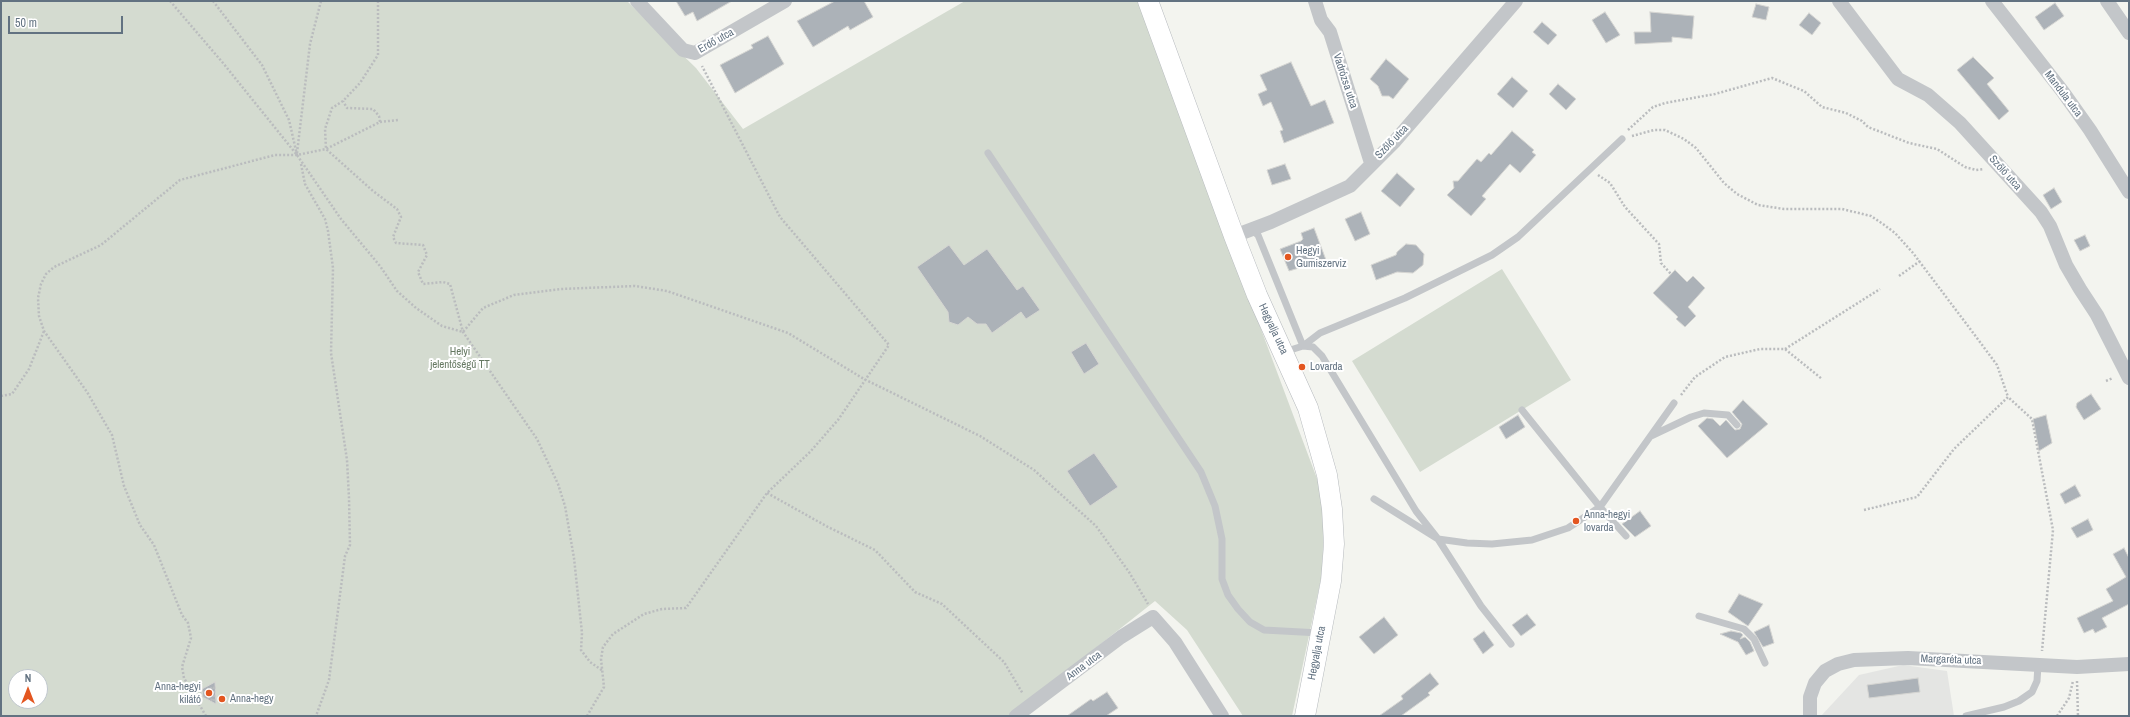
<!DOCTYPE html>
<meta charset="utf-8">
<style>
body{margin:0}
#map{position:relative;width:2130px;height:717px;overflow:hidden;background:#f3f4ef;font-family:"Archivo Narrow",sans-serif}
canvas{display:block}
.frame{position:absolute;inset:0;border:2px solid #627281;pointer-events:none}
.north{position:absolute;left:8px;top:669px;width:40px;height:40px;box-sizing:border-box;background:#fff;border:1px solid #c0c7cd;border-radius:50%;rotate:0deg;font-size:11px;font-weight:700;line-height:16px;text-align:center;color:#627281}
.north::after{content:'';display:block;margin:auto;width:14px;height:18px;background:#e35620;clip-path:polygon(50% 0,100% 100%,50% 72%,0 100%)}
.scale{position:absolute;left:8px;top:16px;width:115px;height:18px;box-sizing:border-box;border:2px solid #627281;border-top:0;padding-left:5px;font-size:12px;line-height:14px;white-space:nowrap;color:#627281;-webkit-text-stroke:3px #fff;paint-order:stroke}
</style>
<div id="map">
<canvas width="2130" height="717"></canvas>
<div class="frame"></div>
<div class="north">N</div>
<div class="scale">50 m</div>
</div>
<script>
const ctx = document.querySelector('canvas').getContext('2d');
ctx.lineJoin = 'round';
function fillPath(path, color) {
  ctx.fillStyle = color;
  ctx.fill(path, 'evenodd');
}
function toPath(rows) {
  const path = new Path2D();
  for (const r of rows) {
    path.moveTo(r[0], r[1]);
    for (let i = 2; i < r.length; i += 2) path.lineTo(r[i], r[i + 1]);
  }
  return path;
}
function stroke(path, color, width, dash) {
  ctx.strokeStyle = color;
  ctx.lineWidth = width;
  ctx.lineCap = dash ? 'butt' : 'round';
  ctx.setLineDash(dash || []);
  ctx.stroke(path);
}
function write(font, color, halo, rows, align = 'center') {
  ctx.font = font + ' "Archivo Narrow",sans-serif';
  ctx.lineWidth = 4;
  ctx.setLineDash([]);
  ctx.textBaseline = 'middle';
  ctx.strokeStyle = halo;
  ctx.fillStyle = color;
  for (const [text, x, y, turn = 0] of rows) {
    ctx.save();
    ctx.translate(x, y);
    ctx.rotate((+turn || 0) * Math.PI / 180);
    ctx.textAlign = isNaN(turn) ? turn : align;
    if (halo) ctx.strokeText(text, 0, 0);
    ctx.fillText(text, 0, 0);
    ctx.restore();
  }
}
fillPath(toPath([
 [1903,665,1947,671,1954,716,1821,716,1859,675]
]), '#e4e5e3');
fillPath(toPath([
 [1,1,627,1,696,68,743,129,965,1,1138,1,1325,500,1322,574,1292,716,1243,716,1187,630,1155,601,1049,685,1016,716,1,716],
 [16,677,40,677,40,701,16,701],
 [1502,269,1571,380,1420,472,1352,361]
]), '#d4dbd0');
const building = toPath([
 [676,1,732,1,697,21,693,12,685,16,676,1],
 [835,1,864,1,873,17,850,30,848,26,813,47,797,21,835,1],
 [2055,3,2064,16,2044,30,2035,17,2055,3],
 [1756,4,1769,7,1766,20,1752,17,1756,4],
 [1605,12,1620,35,1606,43,1592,20,1605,12],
 [1650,12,1694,16,1692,39,1672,37,1672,42,1635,44,1634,32,1651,32,1650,12],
 [1809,13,1821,23,1812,35,1799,25,1809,13],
 [1542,22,1557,35,1548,45,1533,32,1542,22],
 [768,36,784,64,735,93,720,65,753,48,751,45,768,36],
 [1973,57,1994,78,1987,84,2009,111,1999,120,1957,70,1973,57],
 [1386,59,1409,79,1393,99,1389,96,1382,96,1378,86,1370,79,1386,59],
 [1291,62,1311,106,1325,100,1334,123,1284,143,1280,131,1283,130,1271,102,1263,106,1258,94,1267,90,1260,75,1291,62],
 [1512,77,1528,91,1513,108,1497,94,1512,77],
 [1558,84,1576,99,1566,110,1549,94,1558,84],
 [1512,131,1534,150,1532,152,1536,155,1520,173,1510,164,1482,196,1486,199,1471,216,1447,195,1454,188,1453,181,1458,181,1477,159,1481,162,1489,153,1491,155,1512,131],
 [1285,164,1291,179,1272,185,1267,170,1285,164],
 [1397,173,1415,189,1400,207,1381,191,1397,173],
 [2054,188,2062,202,2051,209,2043,195,2054,188],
 [1361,212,1370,234,1355,241,1345,219,1361,212],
 [1314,228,1326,260,1289,271,1280,249,1301,241,1303,239,1301,233,1314,228],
 [2085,235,2090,246,2080,251,2074,240,2085,235],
 [1406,244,1416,245,1424,254,1423,265,1413,273,1397,272,1376,280,1371,265,1396,255,1397,252,1406,244],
 [949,245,964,265,987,249,1017,290,1023,286,1040,310,1026,319,1021,312,992,333,986,324,977,324,968,317,958,325,949,322,948,312,917,267,949,245],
 [1675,270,1687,282,1693,276,1705,288,1688,307,1696,316,1685,327,1676,319,1678,317,1653,293,1675,270],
 [1086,343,1099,364,1084,374,1071,352,1086,343],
 [2091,394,2101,409,2084,420,2076,407,2077,403,2091,394],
 [1743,400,1768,424,1727,458,1698,426,1707,418,1713,419,1720,426,1726,420,1735,430,1740,429,1742,424,1732,412,1743,400],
 [1518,415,1525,427,1506,439,1499,427,1518,415],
 [2046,415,2052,443,2039,451,2033,419,2046,415],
 [1094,453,1118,487,1090,506,1067,471,1094,453],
 [2075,485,2081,496,2065,504,2060,494,2075,485],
 [1640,511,1651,526,1635,537,1622,524,1640,511],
 [2088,519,2093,530,2077,538,2071,528,2088,519],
 [2124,548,2129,558,2129,604,2102,618,2107,627,2095,633,2093,629,2084,633,2077,618,2113,601,2106,589,2126,577,2113,554,2124,548],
 [1739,594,1763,604,1748,626,1728,612,1739,594],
 [1527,614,1536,625,1521,636,1512,625,1527,614],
 [1384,617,1398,635,1374,654,1359,637,1384,617],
 [1769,625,1774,643,1763,647,1754,632,1769,625],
 [1484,631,1494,645,1483,654,1473,639,1484,631],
 [1731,631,1741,633,1743,635,1740,639,1745,637,1750,642,1754,651,1746,655,1738,642,1720,634,1731,631],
 [1430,673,1439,684,1428,693,1430,695,1401,716,1379,716,1403,699,1401,696,1430,673],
 [1918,678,1920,692,1869,698,1867,685,1918,678],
 [215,682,216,704,203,697,202,689,215,682],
 [1107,692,1118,708,1106,716,1067,716,1091,699,1093,701,1107,692]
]);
fillPath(building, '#acb2b8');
stroke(building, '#d5d5d2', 1);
const secondary = toPath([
 [1148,1,1234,236,1257,295,1308,408,1327,475,1332,509,1334,544,1331,581,1305,716]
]);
stroke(secondary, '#b5b9bd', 21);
stroke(toPath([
 [170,1,223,63,297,155,341,219,380,266,397,291,416,308,442,326,463,332,483,308,514,295,561,289,635,286,667,291,788,333,864,379,980,436,1034,470,1096,526,1129,572,1148,604],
 [213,1,262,65,289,120,297,155],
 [378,1,378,55,360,83,343,101,332,108,325,129,326,149,373,191,397,209,401,217,393,237,396,243,423,245,427,255,418,272,423,284,443,282,450,284,463,332,537,439,558,484,565,506,574,558,582,633,581,650,590,662,603,671],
 [380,122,398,120],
 [1628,130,1653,107,1665,103,1715,94,1772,78,1804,91,1822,107,1846,113,1862,121,1868,127,1909,143,1937,149,1965,167,1976,170,1984,169],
 [1632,136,1654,130,1665,130,1684,139,1696,148,1724,183,1737,194,1758,205,1784,209,1842,209,1871,216,1883,224,1895,233,1913,253,1971,330,1997,365,2008,397],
 [297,153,310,44,321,1],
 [301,164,305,184,325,219,328,231,333,268,331,353,347,460,349,498,350,545,345,556,329,680,316,716],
 [1598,175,1610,183,1625,207,1659,244,1661,263,1671,274],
 [1899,276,1920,261],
 [1785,349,1880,289],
 [2106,381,2113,378],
 [1681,395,1695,377,1725,357,1760,349,1785,349,1822,379],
 [1,396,12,394,29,369,44,331],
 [767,493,828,527,875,550,915,592,942,604,1004,662,1023,694],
 [1864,510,1917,497,1954,449,2008,397,2032,419,2053,530,2042,651],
 [2077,681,2078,716],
 [196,696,214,687,214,701,204,696],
 [206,716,184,678,182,667,191,638,188,623,182,615,154,545,140,525,124,486,112,435,87,392,44,331,39,316,38,298,41,284,46,274,54,267,101,245,180,180,275,155,297,155,326,149,380,122,379,116,373,109,347,108,343,101],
 [587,716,604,687,601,659,603,647,613,634,644,614,662,609,686,608,767,493,810,452,838,420,889,345,780,217,702,66],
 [2057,716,2069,698,2073,681]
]), '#babcbe', 2.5, [2, 2]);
stroke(toPath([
 [988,153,1201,472,1215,506,1222,539,1222,579,1228,595,1238,609,1250,622,1264,630,1320,633],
 [1251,229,1258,235,1303,346,1313,347,1322,356,1416,511,1438,539,1467,543,1492,544,1532,540,1568,528,1600,507,1522,410],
 [1284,352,1303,346,1320,333,1405,298,1492,255,1518,237,1622,139],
 [1651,436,1691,417,1704,413,1728,415,1737,425],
 [1374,499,1438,539,1481,606,1511,644],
 [1626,536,1600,507,1674,403],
 [1699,616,1744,629,1754,639,1765,663],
 [1966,716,2004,707,2019,701,2032,692,2037,681,2038,665]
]), '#c3c6c9', 7);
stroke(toPath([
 [637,1,683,50,695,53,785,1],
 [1315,1,1321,20,1330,32,1371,163],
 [1839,1,1898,79,1928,95,1960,123,2041,212,2050,226,2066,265,2080,289,2097,315,2129,378],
 [1992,1,2063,92,2090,130,2129,192],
 [2107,1,2129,33],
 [1234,236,1271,222,1350,186,1395,141,1516,1],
 [1016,716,1121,637,1153,617,1175,642,1222,716],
 [1810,716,1810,697,1815,683,1825,671,1838,664,1854,660,1908,658,2077,667,2129,664]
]), '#c3c6c9', 14);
stroke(secondary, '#fff', 20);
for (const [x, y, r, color] of [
 [1288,257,4,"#e35620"],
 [1302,367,4,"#e35620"],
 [1576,521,4,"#e35620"],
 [209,693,4,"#e35620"],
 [222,699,4,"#e35620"]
]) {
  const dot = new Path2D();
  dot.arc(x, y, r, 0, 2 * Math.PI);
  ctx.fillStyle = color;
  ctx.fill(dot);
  stroke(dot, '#fff', 1.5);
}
write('11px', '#627281', '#fff', [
 ["Erdő utca",716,41,-29],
 ["Vadrózsa utca",1345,81,72],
 ["Mandula utca",2063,94,53],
 ["Szőlő utca",1392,142,-46],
 ["Szőlő utca",2005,173,48],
 ["Hegyalja utca",1273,329,65],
 ["Hegyalja utca",1317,653,-79],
 ["Margaréta utca",1951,660,2],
 ["Anna utca",1084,666,-37]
]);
write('11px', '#627281', '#fff', [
 ["Hegyi",1296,251],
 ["Gumiszerviz",1296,264],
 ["Lovarda",1310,367],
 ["Anna-hegyi",1584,515],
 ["lovarda",1584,528],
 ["Anna-hegyi",201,687,"right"],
 ["kilátó",201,700,"right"],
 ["Anna-hegy",230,699]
], 'left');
write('11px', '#657861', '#fff', [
 ["Helyi",460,352],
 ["jelentőségű TT",460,365]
]);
</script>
